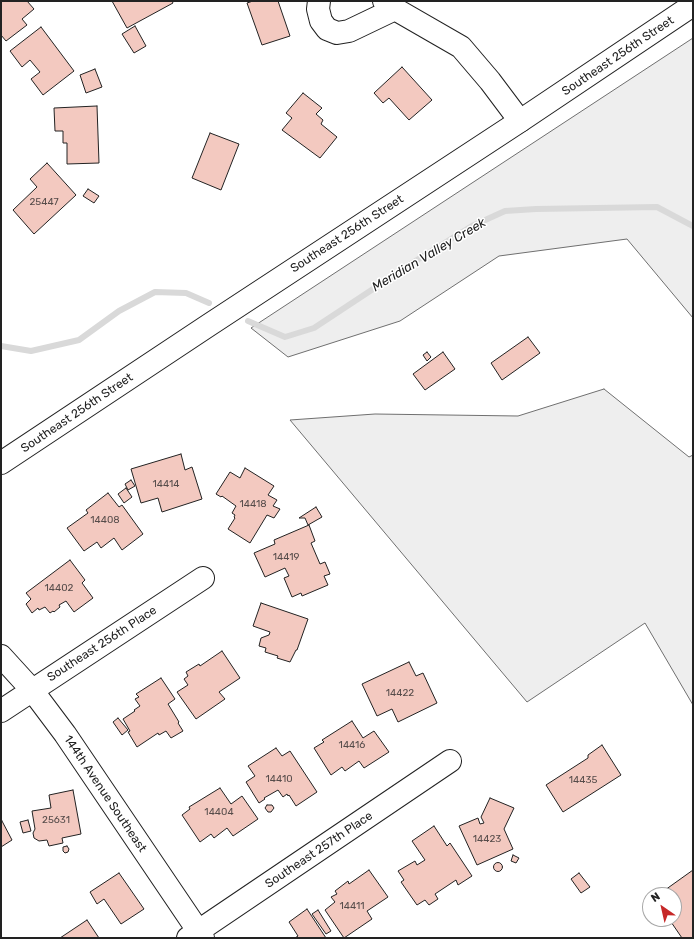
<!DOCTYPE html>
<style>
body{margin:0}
#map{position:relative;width:694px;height:939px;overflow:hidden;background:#fff;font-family:Rubik,sans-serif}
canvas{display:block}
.frame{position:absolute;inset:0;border:2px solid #222;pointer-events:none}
.north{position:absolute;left:642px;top:887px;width:40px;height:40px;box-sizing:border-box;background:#fff;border:1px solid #a7a7a7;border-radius:50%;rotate:326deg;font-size:11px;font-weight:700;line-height:16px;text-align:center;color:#222}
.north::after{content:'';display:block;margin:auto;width:14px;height:18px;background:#c62828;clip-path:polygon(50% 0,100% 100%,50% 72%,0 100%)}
</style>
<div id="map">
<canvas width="694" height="939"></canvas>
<div class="frame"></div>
<div class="north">N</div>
</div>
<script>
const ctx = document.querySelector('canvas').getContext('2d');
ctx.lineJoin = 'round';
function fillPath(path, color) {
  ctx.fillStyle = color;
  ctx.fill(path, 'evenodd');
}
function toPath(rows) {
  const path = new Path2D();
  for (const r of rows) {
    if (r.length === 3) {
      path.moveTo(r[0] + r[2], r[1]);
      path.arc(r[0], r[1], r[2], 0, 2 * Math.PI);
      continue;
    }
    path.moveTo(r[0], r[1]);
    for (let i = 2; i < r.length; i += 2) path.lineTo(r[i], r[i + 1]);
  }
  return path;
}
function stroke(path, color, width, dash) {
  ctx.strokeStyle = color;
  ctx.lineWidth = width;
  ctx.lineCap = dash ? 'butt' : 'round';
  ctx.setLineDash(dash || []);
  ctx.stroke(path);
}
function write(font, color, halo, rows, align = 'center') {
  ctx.font = font + ' Rubik,sans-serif';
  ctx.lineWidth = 3;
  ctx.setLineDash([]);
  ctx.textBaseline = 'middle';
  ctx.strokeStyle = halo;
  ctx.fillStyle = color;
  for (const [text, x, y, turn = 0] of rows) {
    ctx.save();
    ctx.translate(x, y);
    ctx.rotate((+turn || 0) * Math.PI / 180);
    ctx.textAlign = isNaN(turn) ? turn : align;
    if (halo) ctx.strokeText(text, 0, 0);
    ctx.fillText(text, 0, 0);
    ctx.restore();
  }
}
const green = toPath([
 [693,38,693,318,627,239,499,256,400,321,288,357,251,328,693,38],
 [604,389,689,457,693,455,693,705,645,623,527,702,290,420,375,414,518,416,604,389]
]);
fillPath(green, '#eee');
stroke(green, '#6f6f6f', 1);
stroke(toPath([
 [248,321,285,337,314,328,417,260,472,226,505,211,536,209,657,207,693,226],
 [1,346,31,351,79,340,119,311,155,292,186,293,209,303]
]), '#d9d9d9', 6);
const building = toPath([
 [1,1,27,1,34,9,22,19,27,25,6,41,1,35,1,1],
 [112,1,172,1,173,3,127,28,112,1],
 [253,1,278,1,290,36,262,45,247,3,253,1],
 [135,26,146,46,134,53,122,34,135,26],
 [41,27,74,71,43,95,31,79,40,72,30,60,22,67,10,51,41,27],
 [402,67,432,100,409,120,389,98,383,103,374,93,402,67],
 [95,69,102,87,86,93,80,75,95,69],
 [303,93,322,108,316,114,323,120,321,124,337,137,320,158,282,130,292,118,286,113,303,93],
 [97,106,99,163,67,164,67,143,63,143,63,131,55,131,54,108,97,106],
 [210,133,239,144,221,190,192,178,210,133],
 [47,163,76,195,34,234,13,210,37,187,30,179,47,163],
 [88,189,99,196,94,203,83,196,88,189],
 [528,337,540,353,502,380,491,363,528,337],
 [427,352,431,357,427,361,423,355,427,352],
 [443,352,455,369,425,390,413,374,443,352],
 [181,454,185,470,192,467,202,499,162,512,158,498,141,503,131,469,181,454],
 [245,468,274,486,268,495,277,500,273,506,280,509,274,518,267,515,250,543,228,529,235,518,234,517,235,515,232,513,236,506,222,496,221,497,216,494,230,472,240,478,245,468],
 [131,480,135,486,128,490,125,484,131,480],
 [126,488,132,497,124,503,118,494,126,488],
 [108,493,119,507,122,505,143,534,122,550,114,538,101,548,97,542,84,551,67,528,88,513,86,510,108,493],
 [316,507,322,517,308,525,305,518,299,518,316,507],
 [309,525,315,541,311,543,320,564,325,562,330,574,324,576,328,585,302,596,301,593,292,597,284,578,289,576,285,568,265,577,254,553,275,544,274,540,309,525],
 [70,560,85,580,82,583,93,598,74,612,66,601,59,605,60,607,54,612,53,611,50,613,45,607,39,610,38,608,32,613,26,604,31,599,26,593,70,560],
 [261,603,308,619,297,650,296,650,290,662,277,658,278,656,265,652,266,648,259,646,261,638,269,635,270,632,253,626,261,603],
 [222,651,240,678,219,692,225,699,196,719,177,692,188,685,184,679,188,676,186,672,199,664,200,666,222,651],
 [409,662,416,676,423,673,437,703,398,722,392,709,377,716,362,684,409,662],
 [161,678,175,699,168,704,179,722,178,723,183,731,171,738,166,731,159,735,158,733,137,747,128,732,130,731,123,719,135,711,134,710,140,706,135,699,139,697,136,694,161,678],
 [118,718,128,730,122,735,113,722,118,718],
 [352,721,363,738,374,731,389,752,364,768,359,761,345,771,342,767,331,775,314,748,324,742,322,740,352,721],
 [602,745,621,775,563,812,546,785,588,758,588,755,602,745],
 [276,748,282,756,290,751,317,792,296,806,289,795,288,796,287,794,283,797,278,790,264,798,265,799,259,803,246,782,255,776,248,766,276,748],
 [220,788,231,804,242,796,258,819,233,836,227,828,214,838,211,834,200,842,182,815,190,809,189,807,220,788],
 [73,790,81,834,62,838,63,843,49,846,47,840,39,841,34,838,33,833,35,829,32,811,51,808,49,795,73,790],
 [490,798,514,808,504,829,513,849,477,865,459,826,478,818,480,824,484,823,481,817,490,798],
 [267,805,272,805,274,808,271,812,268,812,265,808,267,805],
 [28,820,31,831,23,833,20,822,28,820],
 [2,821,12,840,1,847,1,822,2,821],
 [434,826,447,846,450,843,472,876,458,885,456,880,435,894,438,899,429,905,425,900,417,905,401,882,404,880,398,871,415,861,417,865,425,860,412,841,434,826],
 [67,846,69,849,68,852,65,853,63,851,63,847,67,846],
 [513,855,519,858,516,863,511,861,513,855],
 [498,867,4.5],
 [369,870,388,897,367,911,372,919,344,938,325,910,335,902,331,897,337,894,335,891,348,881,349,884,369,870],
 [693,870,693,938,682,938,669,919,674,919,674,895,658,895,693,870],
 [119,873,144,909,121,924,104,899,97,904,90,892,119,873],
 [579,873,590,887,581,893,571,879,579,873],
 [307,909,326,938,295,938,298,936,289,922,307,909],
 [318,910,331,931,326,934,312,914,318,910],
 [87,920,99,938,60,938,87,920]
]);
fillPath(building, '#f3c9c0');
stroke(building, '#222', 1);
const minor = toPath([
 [319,1,318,9,321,21,327,29,337,33,349,31,395,9],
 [384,1,395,9,461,47,490,81,520,121],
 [1,656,32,690,65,734,203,938],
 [1,711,203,578],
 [188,938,450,761]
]);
const major = toPath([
 [1,463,209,325,520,121,693,5]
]);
stroke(minor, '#222', 24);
stroke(major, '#222', 24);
stroke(minor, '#fff', 22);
stroke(major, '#fff', 22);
write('10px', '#564c4a', null, [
 ["25447",44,202],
 ["14414",166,484],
 ["14418",253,504],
 ["14408",105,520],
 ["14419",286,557],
 ["14402",59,588],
 ["14422",400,693],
 ["14416",352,745],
 ["14410",279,779],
 ["14435",583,780],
 ["14404",219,812],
 ["25631",56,820],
 ["14423",487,839],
 ["14411",352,906]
]);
write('12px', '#222', '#fff', [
 ["Southeast 256th Street",618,56,-34],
 ["Southeast 256th Street",347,234,-33],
 ["Southeast 256th Street",77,413,-34],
 ["Southeast 256th Place",102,644,-33],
 ["144th Avenue Southeast",105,794,56],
 ["Southeast 257th Place",319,850,-34]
]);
write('italic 13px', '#222', '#fff', [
 ["Meridian Valley Creek",429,255,-31]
]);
</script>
